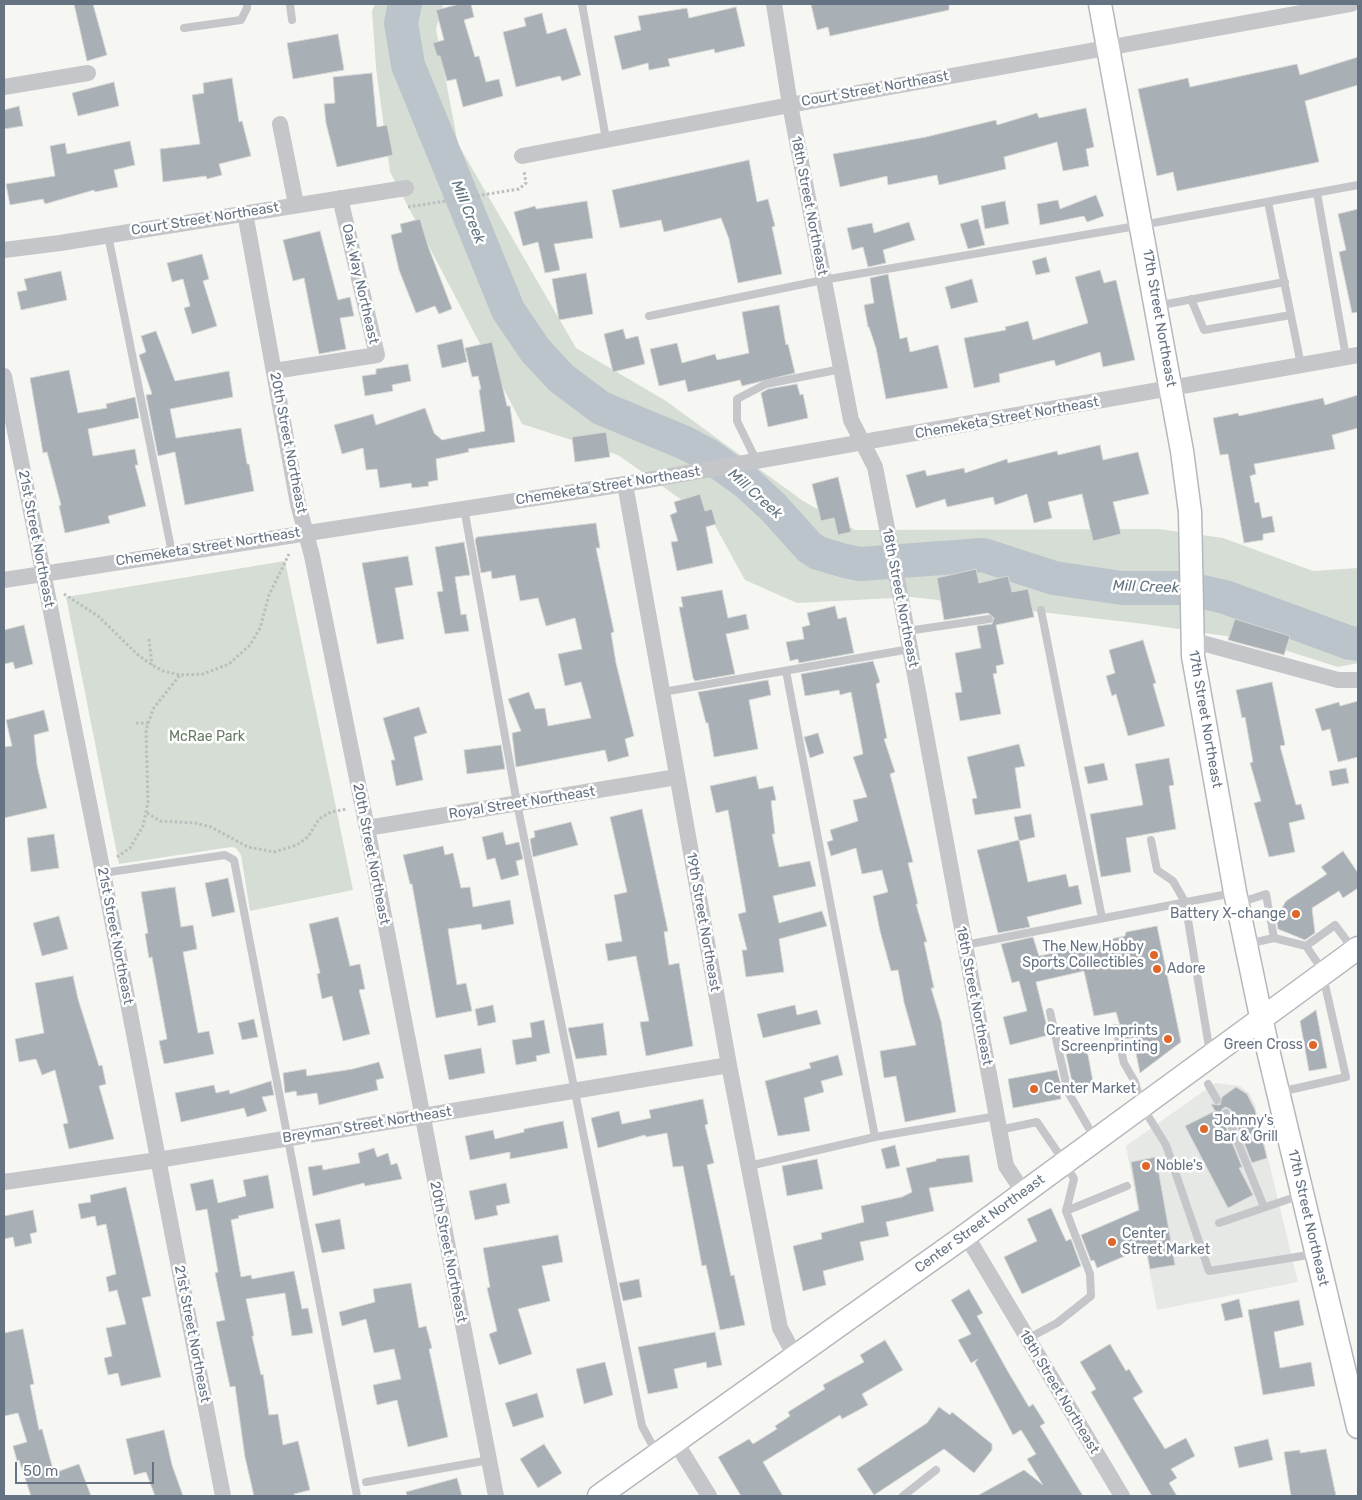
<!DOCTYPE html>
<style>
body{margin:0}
#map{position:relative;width:1362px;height:1500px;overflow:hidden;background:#f6f6f3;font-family:Rubik,sans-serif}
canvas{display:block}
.frame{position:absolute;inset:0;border:5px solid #667383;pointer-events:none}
.scale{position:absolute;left:15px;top:1462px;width:139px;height:22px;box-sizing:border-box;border:2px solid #667383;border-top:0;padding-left:6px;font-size:15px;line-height:18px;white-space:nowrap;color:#667383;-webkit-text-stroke:4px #fff;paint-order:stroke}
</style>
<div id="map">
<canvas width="1362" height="1500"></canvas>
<div class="frame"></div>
<div class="scale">50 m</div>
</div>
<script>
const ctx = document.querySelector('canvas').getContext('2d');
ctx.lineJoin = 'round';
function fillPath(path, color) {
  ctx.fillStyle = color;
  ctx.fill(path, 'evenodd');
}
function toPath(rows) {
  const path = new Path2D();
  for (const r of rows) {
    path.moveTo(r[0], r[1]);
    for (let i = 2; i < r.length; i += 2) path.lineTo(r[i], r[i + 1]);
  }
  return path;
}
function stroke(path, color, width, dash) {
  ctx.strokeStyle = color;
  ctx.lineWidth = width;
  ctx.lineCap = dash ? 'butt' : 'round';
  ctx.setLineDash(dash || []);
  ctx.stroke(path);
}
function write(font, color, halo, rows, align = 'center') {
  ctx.font = font + ' Rubik,sans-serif';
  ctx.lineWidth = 5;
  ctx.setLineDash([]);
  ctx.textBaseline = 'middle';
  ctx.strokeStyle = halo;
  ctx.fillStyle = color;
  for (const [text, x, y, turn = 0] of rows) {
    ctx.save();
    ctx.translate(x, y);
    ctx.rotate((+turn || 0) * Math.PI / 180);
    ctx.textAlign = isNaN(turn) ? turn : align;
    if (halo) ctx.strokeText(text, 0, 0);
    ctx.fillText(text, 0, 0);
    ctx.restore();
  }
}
fillPath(toPath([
 [1215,1083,1240,1086,1249,1093,1255,1105,1298,1282,1157,1310,1126,1146]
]), '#e6e8e6');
fillPath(toPath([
 [375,4,443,4,436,29,458,144,576,348,666,401,803,501,855,530,1159,529,1223,538,1313,571,1358,568,1358,663,1338,667,1253,640,1144,624,912,597,797,603,745,580,713,522,618,455,522,424,390,172,376,68,372,11],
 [285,561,353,890,250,911,241,855,236,848,231,847,119,864,66,597]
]), '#d6ddd4');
stroke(toPath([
 [405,4,401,23,408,65,508,310,535,350,561,378,601,408,685,443,708,455,747,483,773,507,809,547,818,553,845,561,860,564,983,555,1054,578,1122,588,1185,588,1225,597,1350,643,1358,644]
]), '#bbc4ca', 34);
const building = toPath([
 [74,4,93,4,107,55,87,61,74,4],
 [460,4,471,4,474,17,464,20,475,57,479,56,486,82,499,79,503,96,463,107,456,79,447,81,440,56,437,56,433,43,444,40,436,10,460,4],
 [811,4,949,4,949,10,830,36,828,27,817,30,811,4],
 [736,7,745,46,715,53,714,49,668,59,670,66,649,70,648,63,622,70,614,36,641,30,638,16,687,8,689,18,736,7],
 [542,13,547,34,566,28,581,75,562,81,560,76,516,87,503,32,526,26,524,18,542,13],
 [338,34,344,70,293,79,287,43,338,34],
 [1358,57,1358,85,1305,101,1319,162,1177,191,1173,172,1157,176,1138,89,1188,78,1190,87,1297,64,1300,75,1358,57],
 [372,73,377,127,387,125,393,155,337,167,326,123,324,104,335,103,333,77,372,73],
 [232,78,239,122,242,121,251,156,219,164,222,175,207,179,206,176,163,182,160,149,200,144,192,95,204,93,203,83,232,78],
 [114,82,119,106,78,116,72,93,114,82],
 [19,106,23,126,4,129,4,110,19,106],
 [1086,108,1094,147,1086,149,1089,166,1063,171,1057,142,1004,157,1006,169,939,185,937,175,888,185,887,176,840,187,833,154,926,137,996,120,997,125,1037,113,1039,118,1086,108],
 [130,141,135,165,114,170,118,187,95,192,94,190,45,204,43,199,10,205,6,184,55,176,50,146,65,143,67,154,130,141],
 [749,160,757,202,768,199,775,226,772,227,782,274,738,283,729,239,721,218,664,232,661,220,620,228,612,190,749,160],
 [1096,195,1104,216,1087,222,1084,216,1040,225,1037,204,1058,200,1060,209,1096,195],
 [587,201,593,238,554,244,560,270,545,273,538,242,523,246,514,212,535,206,536,209,587,201],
 [1005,201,1009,224,985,229,981,206,1005,201],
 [1358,209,1358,312,1352,313,1339,252,1346,250,1338,214,1358,209],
 [420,219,428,246,452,309,439,314,435,306,416,313,399,270,391,235,402,232,400,224,420,219],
 [978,219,985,245,968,249,960,224,978,219],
 [909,222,915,240,883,250,886,263,868,267,863,247,852,250,847,228,872,223,874,233,909,222],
 [320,231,338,300,350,297,354,316,340,318,346,349,319,354,304,278,293,281,283,240,320,231],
 [202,254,209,279,203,281,217,326,192,334,184,308,190,306,183,279,172,282,167,263,202,254],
 [1046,257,1050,272,1036,275,1032,261,1046,257],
 [1100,270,1104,283,1116,280,1135,360,1103,367,1100,352,1056,366,1054,360,999,374,1000,382,974,388,964,338,1006,330,1005,327,1028,321,1033,340,1088,323,1075,277,1100,270],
 [61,271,67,300,21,310,17,292,27,290,24,279,61,271],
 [586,273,593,314,559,320,552,279,586,273],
 [888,274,900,339,907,337,910,352,938,345,948,388,886,399,876,348,869,327,868,327,864,305,874,303,870,278,888,274],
 [972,279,978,302,951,309,945,287,972,279],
 [779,305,786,345,788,344,795,373,742,386,740,380,688,392,685,380,659,386,650,349,677,343,682,363,715,354,717,360,749,353,742,312,779,305],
 [623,329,626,339,638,336,645,364,613,372,604,334,623,329],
 [156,331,175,381,229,371,233,397,170,409,176,438,241,428,247,464,249,464,254,491,185,505,175,452,158,456,146,395,152,394,139,355,146,352,141,336,156,331],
 [462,339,467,362,442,368,437,345,462,339],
 [492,342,507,406,510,406,515,442,468,449,469,452,436,459,438,480,428,482,429,486,412,488,411,483,380,488,377,469,366,470,363,448,342,454,334,425,373,414,376,425,425,408,434,433,442,440,485,431,479,390,481,389,478,376,472,377,465,348,492,342],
 [408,364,411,381,392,385,393,391,365,396,362,376,376,374,376,369,408,364],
 [69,370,78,413,107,408,106,404,135,397,139,418,88,429,93,456,135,449,138,465,135,465,146,506,108,516,110,523,65,533,59,506,61,505,47,452,43,453,30,378,69,370],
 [797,384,800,395,803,394,808,418,768,427,761,393,768,389,797,384],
 [1358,395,1358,428,1332,435,1335,449,1254,464,1256,474,1250,476,1255,503,1259,502,1262,518,1272,516,1275,532,1263,534,1263,540,1244,543,1228,454,1220,455,1213,418,1238,413,1239,416,1323,398,1325,405,1358,395],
 [606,432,610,457,575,462,572,437,606,432],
 [1100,445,1103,460,1138,452,1149,494,1113,502,1121,534,1093,541,1082,494,1048,502,1052,518,1034,523,1027,494,995,505,993,497,947,507,945,499,916,508,906,475,925,470,927,476,964,468,965,473,1007,459,1008,463,1057,451,1058,455,1100,445],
 [838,477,851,532,838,535,834,518,821,521,812,484,838,477],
 [700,494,705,511,712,509,716,524,706,527,713,563,677,571,671,542,678,541,670,515,677,512,674,502,700,494],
 [596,523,600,548,596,548,614,632,611,633,616,663,634,736,625,739,629,756,608,762,605,750,516,767,512,733,521,731,508,699,529,692,535,709,545,708,548,726,591,718,581,682,565,686,558,654,582,649,575,618,546,626,538,598,520,601,515,575,492,579,491,571,481,573,475,540,477,537,510,533,596,523],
 [464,542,470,575,455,577,461,615,466,614,469,631,445,634,437,592,443,591,435,547,464,542],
 [408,556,413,585,395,588,404,639,377,644,362,563,408,556],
 [976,569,979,583,1008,576,1012,592,1028,589,1034,617,996,625,1004,664,996,666,997,673,993,674,1001,714,960,721,955,693,962,692,955,653,981,648,977,626,992,624,994,618,988,613,944,620,937,578,976,569],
 [722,590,728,618,746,614,749,629,726,634,735,674,695,681,693,678,679,607,683,607,681,597,722,590],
 [835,606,838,619,846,617,854,653,799,663,798,659,790,661,786,642,804,639,802,627,810,625,807,613,835,606],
 [1235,619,1290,636,1284,655,1228,640,1235,619],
 [24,625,33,664,15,669,13,662,4,664,4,630,24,625],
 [1143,640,1156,683,1153,684,1165,726,1128,736,1116,694,1112,696,1106,676,1115,673,1109,650,1143,640],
 [873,661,880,682,876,684,887,738,884,739,895,772,890,774,913,862,908,863,918,904,916,904,927,942,924,942,934,988,931,988,941,1021,956,1112,905,1122,896,1076,884,1078,880,1051,916,1045,904,1002,898,970,891,971,880,931,873,896,888,892,882,870,862,874,856,848,831,856,827,842,833,840,830,830,858,821,853,800,867,797,853,757,863,754,851,692,840,695,839,690,805,696,801,674,873,661],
 [768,680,771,695,749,700,758,749,714,757,708,723,706,723,698,692,768,680],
 [1272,682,1285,745,1280,746,1296,805,1301,804,1305,819,1289,823,1295,852,1269,857,1254,803,1261,801,1250,763,1253,762,1245,717,1242,718,1236,690,1272,682],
 [1358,701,1358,757,1338,762,1330,729,1322,731,1315,709,1339,702,1340,706,1358,701],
 [419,707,427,733,414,737,423,780,396,786,391,760,395,760,383,718,419,707],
 [44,710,49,731,34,735,37,765,47,808,4,818,4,747,12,746,6,720,44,710],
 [818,733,824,753,810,758,804,737,818,733],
 [1019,744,1025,766,1015,768,1021,808,975,815,972,799,977,798,967,757,1019,744],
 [501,745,505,769,467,774,464,750,501,745],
 [1169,758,1174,785,1169,786,1176,829,1126,838,1131,872,1101,877,1090,814,1143,805,1135,764,1169,758],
 [1104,763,1108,780,1088,784,1084,767,1104,763],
 [1346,768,1349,783,1332,786,1329,771,1346,768],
 [756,776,759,789,773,786,776,800,771,801,775,834,772,834,779,867,810,861,816,886,773,896,779,923,822,911,827,926,779,939,784,972,746,977,742,950,747,950,738,914,746,912,728,810,716,813,710,786,756,776],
 [642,809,668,931,664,932,669,965,679,963,693,1046,646,1056,640,1022,649,1021,636,956,608,961,605,944,622,941,614,895,627,892,610,817,642,809],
 [1031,814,1035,837,1019,841,1014,817,1031,814],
 [571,822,578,845,533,857,530,839,535,837,534,831,571,822],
 [503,832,506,845,519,842,523,859,516,861,519,875,501,880,495,858,487,860,482,837,503,832],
 [54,834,59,868,31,872,27,838,54,834],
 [1019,840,1028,882,1066,874,1069,887,1078,885,1082,904,1027,917,1030,927,998,933,977,850,1019,840],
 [443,846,445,855,453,853,461,888,470,887,473,907,510,900,514,924,482,930,481,924,448,929,457,985,466,983,472,1011,436,1018,412,884,410,884,403,855,443,846],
 [1343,851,1358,873,1358,888,1343,898,1339,891,1312,908,1315,933,1305,940,1278,929,1276,918,1286,901,1327,874,1321,867,1343,851],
 [228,878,235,912,212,917,205,883,228,878],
 [175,887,181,927,193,925,197,949,183,952,198,1033,209,1031,214,1054,164,1064,159,1041,167,1039,152,957,149,958,145,934,148,933,141,892,175,887],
 [59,916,68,949,42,956,33,923,59,916],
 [338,917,350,966,360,964,365,989,359,990,370,1034,343,1041,332,996,322,999,317,974,320,973,309,924,338,917],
 [1157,926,1181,1042,1140,1073,1133,1038,1124,1039,1116,1012,1094,1016,1084,971,1036,982,1049,1035,1010,1045,1003,1017,1027,1011,1019,981,1012,983,1001,944,1033,937,1039,956,1068,950,1068,948,1125,936,1126,932,1157,926],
 [73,976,78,999,99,1066,102,1065,106,1084,99,1086,114,1139,69,1149,63,1124,68,1123,55,1070,42,1075,36,1059,19,1062,15,1039,44,1033,35,983,73,976],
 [493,1005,496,1022,478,1026,475,1009,493,1005],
 [795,1005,797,1015,817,1010,821,1024,763,1038,757,1014,795,1005],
 [1316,1010,1327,1068,1309,1071,1300,1021,1316,1010],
 [254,1019,258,1037,242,1040,238,1023,254,1019],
 [544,1020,550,1053,536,1056,537,1061,516,1065,512,1040,532,1037,530,1023,544,1020],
 [603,1023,607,1055,576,1059,568,1028,603,1023],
 [481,1048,485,1073,449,1080,444,1055,481,1048],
 [1087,1050,1094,1087,1074,1091,1066,1054,1087,1050],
 [838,1055,843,1075,821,1081,824,1092,804,1098,810,1131,778,1136,765,1081,811,1068,809,1063,838,1055],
 [379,1062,384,1078,376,1080,378,1090,319,1105,317,1093,297,1096,296,1091,285,1093,283,1073,306,1069,307,1076,353,1069,379,1062],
 [1057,1070,1063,1093,1060,1094,1061,1099,1013,1108,1008,1079,1057,1070],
 [271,1081,274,1095,262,1097,267,1111,247,1117,244,1108,181,1122,175,1093,214,1085,216,1093,229,1090,230,1094,271,1081],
 [1236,1087,1247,1094,1255,1110,1267,1158,1252,1163,1231,1110,1226,1107,1222,1109,1221,1115,1242,1167,1239,1168,1253,1195,1228,1208,1185,1126,1215,1111,1211,1104,1220,1105,1222,1097,1236,1087],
 [703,1099,708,1124,705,1125,714,1163,707,1165,731,1276,734,1275,745,1325,720,1330,706,1265,702,1266,683,1166,673,1167,667,1133,646,1137,645,1135,598,1148,591,1118,619,1111,622,1124,651,1118,649,1110,703,1099],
 [563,1121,568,1148,510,1159,510,1152,470,1160,465,1136,493,1130,495,1139,524,1132,524,1129,563,1121],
 [895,1145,900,1166,886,1169,881,1149,895,1145],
 [374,1148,377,1157,388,1153,391,1165,397,1163,402,1179,365,1186,364,1183,313,1196,308,1167,322,1165,323,1170,360,1163,358,1153,374,1148],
 [969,1155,973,1182,929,1188,934,1211,886,1222,889,1236,860,1242,864,1260,823,1271,826,1285,803,1291,793,1246,822,1239,821,1233,864,1222,861,1206,902,1197,912,1192,906,1168,936,1161,936,1159,969,1155],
 [1156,1157,1175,1265,1150,1269,1146,1247,1097,1268,1094,1260,1091,1261,1081,1235,1139,1210,1131,1162,1156,1157],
 [817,1159,823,1189,787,1196,782,1166,817,1159],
 [268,1175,274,1208,238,1216,239,1218,231,1220,241,1277,251,1275,252,1279,294,1271,302,1309,308,1308,313,1333,292,1336,285,1293,246,1299,254,1336,252,1336,261,1375,263,1374,269,1415,278,1414,283,1445,298,1441,310,1490,294,1494,295,1496,254,1496,245,1457,235,1386,230,1387,216,1322,225,1320,215,1273,218,1272,207,1209,196,1211,190,1184,213,1179,218,1203,246,1196,243,1180,268,1175],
 [506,1183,510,1203,496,1206,498,1215,475,1220,469,1191,506,1183],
 [126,1187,151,1296,142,1298,161,1377,121,1386,118,1373,108,1375,104,1358,112,1356,106,1328,126,1324,117,1290,109,1292,106,1277,116,1274,106,1224,97,1226,95,1216,81,1219,78,1204,91,1202,90,1195,126,1187],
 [1051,1208,1066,1241,1071,1239,1081,1266,1022,1294,1004,1257,1037,1241,1027,1219,1051,1208],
 [33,1210,37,1232,30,1234,32,1243,15,1247,13,1237,4,1239,4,1216,33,1210],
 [340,1219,345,1249,322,1253,315,1224,340,1219],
 [558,1235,563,1262,542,1266,550,1301,518,1309,532,1354,499,1365,489,1334,497,1331,487,1288,490,1287,483,1248,558,1235],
 [639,1279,642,1297,623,1301,619,1283,639,1279],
 [411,1283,419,1328,426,1326,432,1348,429,1349,448,1437,408,1447,397,1400,377,1405,373,1385,401,1379,394,1349,374,1353,366,1319,342,1326,339,1312,375,1302,373,1289,411,1283],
 [969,1289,983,1313,977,1316,1007,1370,1029,1407,1033,1404,1045,1423,1040,1426,1083,1496,977,1496,1024,1470,1043,1485,1027,1459,1036,1454,1021,1430,1013,1435,975,1363,978,1359,971,1363,958,1340,971,1334,951,1300,969,1289],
 [1239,1299,1243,1317,1225,1321,1221,1304,1239,1299],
 [1299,1300,1304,1325,1274,1332,1280,1368,1311,1362,1315,1386,1263,1395,1248,1310,1299,1300],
 [23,1329,34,1384,30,1385,39,1430,42,1429,54,1473,79,1464,91,1496,31,1496,19,1460,17,1461,13,1446,27,1442,18,1413,4,1416,4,1333,23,1329],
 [715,1332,722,1365,707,1368,706,1362,674,1369,678,1388,648,1394,638,1347,715,1332],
 [885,1340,903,1370,862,1394,868,1405,842,1419,840,1415,763,1462,783,1496,741,1496,718,1457,749,1439,753,1444,777,1429,775,1426,790,1416,788,1412,825,1389,823,1385,864,1362,860,1355,885,1340],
 [1110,1344,1126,1371,1129,1369,1143,1392,1133,1398,1165,1449,1186,1438,1195,1456,1171,1469,1177,1478,1169,1483,1177,1496,1152,1496,1091,1392,1096,1389,1080,1362,1110,1344],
 [605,1362,613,1395,584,1404,576,1369,605,1362],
 [537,1393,544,1417,513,1427,505,1403,537,1393],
 [939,1407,950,1415,952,1412,992,1444,992,1450,974,1473,944,1449,874,1495,857,1469,927,1423,939,1407],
 [164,1430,172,1465,183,1496,155,1496,146,1472,134,1475,126,1439,164,1430],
 [1268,1439,1273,1460,1239,1468,1234,1447,1268,1439],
 [544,1444,562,1473,538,1488,520,1459,544,1444],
 [1326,1449,1336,1496,1291,1496,1284,1452,1300,1450,1300,1453,1326,1449],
 [457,1478,462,1496,407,1496,406,1492,457,1478]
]);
fillPath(building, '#a8afb5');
stroke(building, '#d7d7d5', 1);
const secondary = toPath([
 [1100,4,1182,451,1190,512,1193,656,1235,892,1268,1050,1358,1427],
 [599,1496,966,1235,1358,948]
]);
stroke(secondary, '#b4b8bd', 25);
stroke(toPath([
 [408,207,519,189,526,183,524,171],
 [64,594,98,616,137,654,152,665,163,671,180,675,203,674,229,664,250,645,260,628,269,595,289,554],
 [149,639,152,665],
 [136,723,148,723],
 [147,813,160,821,195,823,211,827,248,847,274,852,297,845,308,837,319,819,331,812,347,809],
 [117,857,130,848,143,826,148,802,146,730,153,709,180,675]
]), '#bbbdbf', 3, [2.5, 2.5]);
stroke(toPath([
 [290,4,292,20],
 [582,4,606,139],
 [184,28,241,20,247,8,247,4],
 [1317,193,1346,357],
 [1268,202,1301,365],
 [108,235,172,553],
 [1191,299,1204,330,1291,315],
 [1156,306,1285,282],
 [649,316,823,280,1142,225,1358,185],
 [757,462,737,421,737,399,766,384,841,369],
 [464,508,517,803,642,1426,656,1452],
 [1041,610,1102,918],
 [907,631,989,619],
 [786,671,875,1137],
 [663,692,910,649],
 [1151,840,1157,870,1173,881,1185,902,1210,1053],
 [103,873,225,855,234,860,357,1496],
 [1239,903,1266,894,1274,938,1306,946,1335,925,1353,949],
 [1247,944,1274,938],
 [965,945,1233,893],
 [1306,946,1323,971],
 [1050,1012,1068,1092,1094,1137],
 [1116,1028,1124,1063,1135,1082,1142,1106,1166,1145,1209,1271,1315,1254],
 [1208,1084,1217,1100],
 [1280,1092,1346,1077,1323,976],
 [1226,1113,1264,1207],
 [999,1130,1037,1122,1065,1163,1074,1179,1066,1211,1090,1274,1091,1296,1057,1323,1027,1339],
 [749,1166,875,1137,997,1116],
 [1066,1211,1127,1186],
 [1219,1223,1301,1195],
 [366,1482,489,1460],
 [903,1496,936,1470]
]), '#c4c6ca', 8);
stroke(toPath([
 [774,4,790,105,851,420,875,467,899,589,1006,1166,1024,1193],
 [4,87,88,73],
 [280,124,296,204],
 [522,156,790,105,1351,4],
 [245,213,298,504,312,556,367,828,496,1496],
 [4,250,60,243,406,188],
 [274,371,377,355,340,198],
 [4,376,103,873,223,1496],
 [625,484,729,1065,780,1328,795,1356],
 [4,580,625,484,1358,355],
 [1191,640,1338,680,1358,680],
 [367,828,677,777],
 [4,1182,158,1160,729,1065],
 [966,1235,1122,1496],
 [675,1441,709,1496]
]), '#c4c6ca', 16);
stroke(secondary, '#fff', 22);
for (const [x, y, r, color] of [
 [1296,914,5,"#e06529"],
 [1154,955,5,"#e06529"],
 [1157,969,5,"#e06529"],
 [1168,1039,5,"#e06529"],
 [1313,1045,5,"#e06529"],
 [1034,1089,5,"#e06529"],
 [1204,1129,5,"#e06529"],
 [1146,1166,5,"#e06529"],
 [1112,1242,5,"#e06529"]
]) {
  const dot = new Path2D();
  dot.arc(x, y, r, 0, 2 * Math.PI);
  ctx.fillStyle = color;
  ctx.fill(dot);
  stroke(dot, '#fff', 2);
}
write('14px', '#667383', '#fff', [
 ["Court Street Northeast",875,89,-10],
 ["18th Street Northeast",809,206,79],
 ["Court Street Northeast",205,219,-9],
 ["Oak Way Northeast",360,284,77],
 ["17th Street Northeast",1159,318,80],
 ["Chemeketa Street Northeast",1007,418,-10],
 ["20th Street Northeast",288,443,79],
 ["Chemeketa Street Northeast",608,486,-9],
 ["21st Street Northeast",36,539,79],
 ["Chemeketa Street Northeast",208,547,-9],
 ["18th Street Northeast",900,598,79],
 ["17th Street Northeast",1205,719,80],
 ["Royal Street Northeast",522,803,-9],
 ["20th Street Northeast",371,854,79],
 ["19th Street Northeast",703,922,80],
 ["21st Street Northeast",115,936,79],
 ["18th Street Northeast",974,996,79],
 ["Breyman Street Northeast",367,1125,-9],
 ["17th Street Northeast",1308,1218,77],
 ["Center Street Northeast",980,1224,-36],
 ["20th Street Northeast",448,1252,79],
 ["21st Street Northeast",192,1334,79],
 ["18th Street Northeast",1059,1392,59]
]);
write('14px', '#677a64', '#fff', [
 ["McRae Park",207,737]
]);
write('14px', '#667383', '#fff', [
 ["Battery X-change",1286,914,"right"],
 ["The New Hobby",1144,947,"right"],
 ["Sports Collectibles",1144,963,"right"],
 ["Adore",1167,969],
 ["Creative Imprints",1158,1031,"right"],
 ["Screenprinting",1158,1047,"right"],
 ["Green Cross",1303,1045,"right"],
 ["Center Market",1044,1089],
 ["Johnny's",1214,1121],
 ["Bar & Grill",1214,1137],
 ["Noble's",1156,1166],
 ["Center",1122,1234],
 ["Street Market",1122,1250]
], 'left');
write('italic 15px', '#61747f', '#fff', [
 ["Mill Creek",468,212,68],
 ["Mill Creek",755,494,42],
 ["Mill Creek",1146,587,2]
]);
</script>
